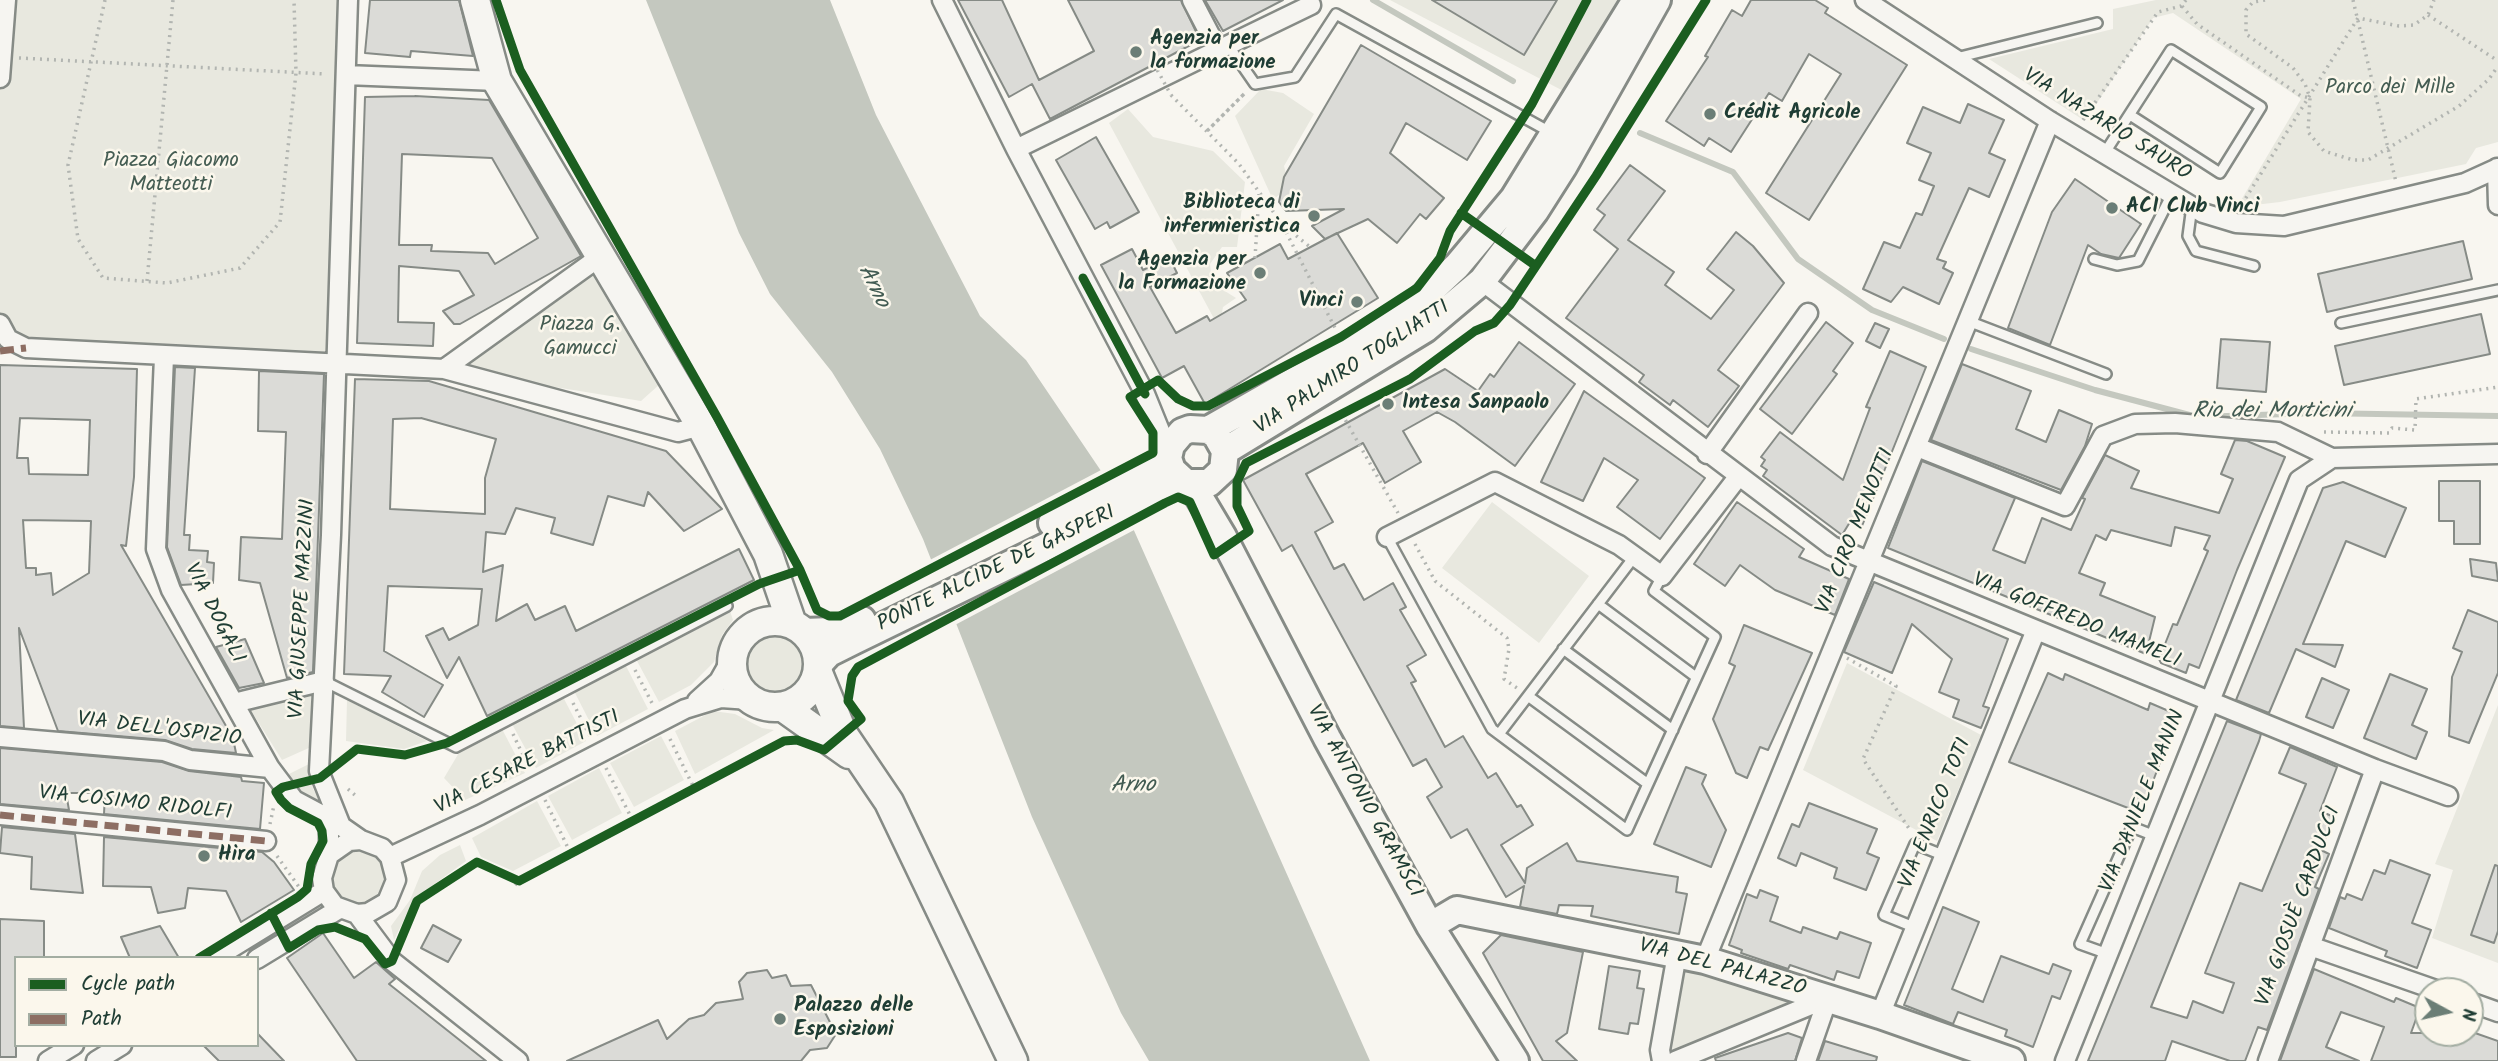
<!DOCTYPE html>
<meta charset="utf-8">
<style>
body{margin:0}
#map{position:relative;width:2498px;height:1061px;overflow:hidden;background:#f8f6f0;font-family:Kalam,sans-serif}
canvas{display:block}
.legend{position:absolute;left:14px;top:956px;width:245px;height:91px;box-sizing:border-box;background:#fbf7ec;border:2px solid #a3ada2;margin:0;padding:9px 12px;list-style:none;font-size:21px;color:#1f3d34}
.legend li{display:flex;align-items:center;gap:14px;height:35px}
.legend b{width:35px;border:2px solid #a3ada2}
.north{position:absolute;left:2414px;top:977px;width:70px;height:70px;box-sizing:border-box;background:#fbf7ec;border:2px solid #a3ada2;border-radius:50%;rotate:98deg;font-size:19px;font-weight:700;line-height:28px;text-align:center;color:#1f3d34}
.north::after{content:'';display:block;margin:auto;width:24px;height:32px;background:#6b7e76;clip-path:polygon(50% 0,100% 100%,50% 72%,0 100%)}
</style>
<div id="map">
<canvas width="2498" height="1061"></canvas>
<ul class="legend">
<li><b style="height:9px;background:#1b5e20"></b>Cycle path</li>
<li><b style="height:9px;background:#8d6e63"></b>Path</li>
</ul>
<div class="north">N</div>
</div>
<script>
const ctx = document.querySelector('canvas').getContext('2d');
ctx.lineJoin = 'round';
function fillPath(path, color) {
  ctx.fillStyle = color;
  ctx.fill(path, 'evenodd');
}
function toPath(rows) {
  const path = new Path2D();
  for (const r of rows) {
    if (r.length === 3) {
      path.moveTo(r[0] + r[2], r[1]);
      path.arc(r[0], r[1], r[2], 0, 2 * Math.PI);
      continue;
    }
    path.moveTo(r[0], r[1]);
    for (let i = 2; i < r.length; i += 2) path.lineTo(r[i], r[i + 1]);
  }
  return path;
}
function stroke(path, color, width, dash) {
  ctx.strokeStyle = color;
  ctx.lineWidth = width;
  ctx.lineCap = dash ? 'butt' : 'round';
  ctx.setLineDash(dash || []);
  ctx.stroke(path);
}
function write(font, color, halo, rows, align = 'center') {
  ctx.font = font + ' Kalam,sans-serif';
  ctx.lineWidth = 5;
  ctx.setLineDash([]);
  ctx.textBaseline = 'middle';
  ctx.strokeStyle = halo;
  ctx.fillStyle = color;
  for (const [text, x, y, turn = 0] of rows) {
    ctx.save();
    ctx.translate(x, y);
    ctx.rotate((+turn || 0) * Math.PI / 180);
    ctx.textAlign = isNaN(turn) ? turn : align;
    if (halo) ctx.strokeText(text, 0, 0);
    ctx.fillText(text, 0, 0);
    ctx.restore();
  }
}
fillPath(toPath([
 [6,0,348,0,336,365,26,348,0,324,0,78],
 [1390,0,1620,0,1571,95],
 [2156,0,2498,0,2498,142,2476,148,2466,164,2280,202,2237,207,2301,99,2173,13,2153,18,2085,121,1989,59,2113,29,2113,9],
 [1261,89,1283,93,1314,114,1284,166,1289,186,1273,200,1235,116],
 [1128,109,1153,137,1213,151,1245,182,1237,247,1222,247,1210,264,1212,283,1236,298,1223,307,1219,328,1109,123],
 [601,256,660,384,641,401,444,369],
 [1492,502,1589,576,1539,643,1442,568],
 [730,611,733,620,722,635,714,662,691,685,659,702,636,659],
 [778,666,32],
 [1847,663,1981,735,1937,841,1803,770],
 [625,664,648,709,597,736,574,691],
 [311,692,311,747,282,760,250,709],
 [563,697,586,741,536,768,512,724],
 [347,700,427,741,404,749,346,741],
 [2498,705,2498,963,2432,938,2453,870,2435,864],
 [713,711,735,714,762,728,774,730,695,774,675,731],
 [502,729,525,773,465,800,444,778,460,751],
 [661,736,684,780,634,807,610,763],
 [309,764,313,789,325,810,297,788,289,774],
 [599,768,622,813,572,840,548,796],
 [537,801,561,846,513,871,481,857,472,838],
 [460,845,466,861,414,899,394,940,391,926,410,900,422,871,440,855],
 [359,877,28],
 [1684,966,1795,1000,1666,1054]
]), '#e8e8df');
fillPath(toPath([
 [646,0,830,0,876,115,980,316,1026,360,1120,499,1370,1061,1149,1061,1121,1013,1032,817,923,539,880,449,832,372,770,294,739,233]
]), '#c4c8bf');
fillPath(toPath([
 [1103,469,1123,498,1136,529,953,626,928,561]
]), '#f8f6f0');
stroke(toPath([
 [1373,0,1513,81],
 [1640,133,1733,172,1798,259,1872,310,1944,339],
 [1971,349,2095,390,2197,417,2317,413,2498,416]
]), '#c4c8bf', 6);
const building = toPath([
 [370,0,459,0,473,56,411,51,410,57,365,53,370,0],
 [958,0,1002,0,1039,80,1094,51,1068,0,1181,0,1200,40,1050,119,1032,84,1009,97,958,0],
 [1205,0,1283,0,1223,31,1205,0],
 [1432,0,1557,0,1524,55,1432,0],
 [1751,0,1815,0,1828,8,1825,13,1907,65,1809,220,1766,193,1841,74,1809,54,1782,101,1769,93,1731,152,1709,138,1704,146,1666,121,1708,57,1705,56,1732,10,1742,16,1751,0],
 [1361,45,1491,121,1467,160,1406,123,1390,153,1444,198,1426,219,1420,214,1397,243,1368,219,1325,239,1312,226,1344,209,1286,211,1279,202,1284,177,1361,45],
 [415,96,489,100,581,256,460,324,454,324,443,311,474,295,459,271,399,266,398,322,434,323,433,346,357,343,365,97,415,96],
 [402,154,492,158,538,238,495,264,488,253,431,251,432,245,399,245,402,154],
 [1968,104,2004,120,1989,153,2005,160,1989,197,1969,188,1937,259,1946,262,1943,268,1953,273,1939,304,1903,287,1891,302,1863,289,1884,242,1900,248,1916,213,1922,215,1934,186,1919,180,1931,153,1907,143,1923,107,1960,123,1968,104],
 [1096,137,1139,212,1110,228,1107,222,1095,229,1056,160,1096,137],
 [1630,165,1665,191,1628,240,1674,272,1665,285,1711,319,1734,290,1707,269,1736,232,1753,246,1784,283,1718,370,1739,386,1708,427,1673,400,1670,405,1639,382,1644,375,1566,318,1618,249,1594,230,1605,215,1597,209,1630,165],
 [2075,179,2141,224,2119,258,2101,254,2088,245,2050,345,2008,328,2052,212,2075,179],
 [1337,233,1378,298,1205,404,1184,366,1162,378,1101,265,1132,249,1143,270,1169,257,1177,273,1150,287,1176,333,1207,316,1210,321,1246,300,1227,273,1280,244,1288,259,1337,233],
 [2463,241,2472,279,2327,312,2318,274,2463,241],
 [2481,314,2490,354,2344,385,2335,346,2481,314],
 [1826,322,1853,343,1833,371,1837,374,1792,434,1760,409,1826,322],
 [1875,323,1889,329,1880,348,1866,341,1875,323],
 [2221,339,2270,342,2266,392,2217,388,2221,339],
 [1519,342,1575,384,1515,466,1455,422,1437,412,1403,431,1421,462,1385,483,1363,443,1306,474,1333,522,1315,532,1334,569,1344,564,1364,600,1393,583,1406,607,1400,610,1426,655,1407,666,1416,681,1411,683,1445,747,1463,736,1488,778,1496,773,1517,807,1521,805,1533,825,1501,845,1525,883,1527,868,1567,843,1577,861,1678,877,1676,892,1687,894,1679,934,1591,916,1593,906,1559,905,1557,914,1520,907,1524,886,1506,897,1467,829,1451,838,1427,797,1442,787,1426,759,1413,766,1292,545,1282,551,1243,480,1445,369,1478,391,1490,374,1494,377,1519,342],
 [1890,351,1926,367,1862,526,1850,522,1842,535,1763,476,1767,470,1761,466,1765,460,1761,457,1780,432,1843,480,1870,408,1866,407,1890,351],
 [1962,364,2031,391,2016,429,2046,442,2059,410,2092,424,2085,446,2061,490,1931,440,1962,364],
 [0,365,137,369,134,477,126,546,121,545,233,738,236,753,192,749,165,740,58,731,19,628,24,728,0,726,0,365],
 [20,418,90,420,88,475,29,474,28,458,17,458,20,418],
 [23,520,91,521,89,573,53,595,51,573,36,575,36,568,26,568,23,520],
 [175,367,195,368,184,535,190,535,189,550,208,551,207,562,214,563,213,583,181,585,167,547,175,367],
 [259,371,324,374,313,672,287,678,260,583,239,580,241,537,282,539,286,432,258,431,259,371],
 [355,379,429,381,666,451,722,509,684,531,648,492,644,506,608,496,593,545,551,533,555,518,516,508,505,534,486,532,483,572,503,565,496,621,527,604,535,620,565,606,576,631,739,549,754,580,487,716,459,657,447,678,426,636,443,628,449,640,478,625,482,589,388,586,384,651,443,685,424,717,382,692,391,676,344,674,355,379],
 [421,418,496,439,485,478,485,514,390,509,393,419,421,418],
 [1584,391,1705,478,1660,539,1617,507,1638,480,1604,458,1583,501,1541,482,1584,391],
 [2235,440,2247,441,2285,457,2237,570,2199,668,2189,664,2186,673,2161,663,2159,659,2173,624,2177,625,2208,551,2204,549,2210,536,2175,527,2171,546,2111,530,2106,540,2096,535,2079,573,2105,583,2100,595,2155,617,2146,654,1888,548,1922,461,2015,498,1993,550,2025,563,2042,518,2071,530,2085,499,2082,498,2105,455,2139,471,2131,488,2219,513,2233,479,2221,474,2235,440],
 [2439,481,2480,481,2480,544,2454,544,2454,521,2439,521,2439,481],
 [2343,482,2406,508,2385,557,2346,541,2303,644,2343,645,2335,667,2296,649,2269,713,2236,700,2323,488,2343,482],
 [1737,502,1804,549,1799,557,1849,579,1835,615,1775,590,1740,565,1725,586,1694,564,1737,502],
 [2470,559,2496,563,2498,581,2472,576,2470,559],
 [1874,582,2008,639,1983,706,1989,708,1981,728,1953,717,1959,700,1939,692,1952,659,1912,624,1892,673,1844,652,1874,582],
 [2468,610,2498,622,2498,673,2469,743,2449,736,2452,677,2462,652,2453,648,2468,610],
 [1744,625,1812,653,1768,750,1760,747,1747,778,1736,773,1713,719,1735,666,1729,663,1744,625],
 [245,639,264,683,239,688,216,647,245,639],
 [2048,673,2063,680,2065,674,2148,710,2150,703,2178,715,2141,813,2009,762,2048,673],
 [2390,674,2427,689,2412,725,2427,732,2416,759,2364,738,2390,674],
 [2322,678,2349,690,2333,728,2306,717,2322,678],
 [2227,721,2261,734,2259,741,2151,1007,2187,1018,2193,1001,2223,1013,2234,983,2205,973,2240,883,2262,891,2306,784,2279,773,2290,747,2337,767,2320,811,2334,817,2321,850,2329,854,2315,887,2319,889,2267,1030,2258,1027,2245,1061,2230,1061,2172,1041,2165,1061,2088,1061,2227,721],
 [0,748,162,762,189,771,241,777,242,781,264,783,260,829,104,814,105,793,66,793,69,810,0,804,0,748],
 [1686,767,1706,775,1702,784,1726,830,1711,867,1654,844,1686,767],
 [1809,803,1877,829,1867,853,1879,858,1866,890,1834,878,1837,868,1801,853,1796,866,1778,858,1792,824,1799,827,1809,803],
 [2,827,75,834,83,893,31,889,32,857,0,853,2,827],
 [104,837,262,852,274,862,294,890,241,922,226,891,188,888,185,908,158,913,151,887,103,886,104,837],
 [2390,860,2430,875,2412,923,2431,930,2417,968,2385,956,2387,951,2329,928,2340,897,2345,899,2347,894,2362,900,2374,870,2385,874,2390,860],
 [2495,865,2498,866,2498,931,2494,943,2471,935,2495,865],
 [1760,890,1778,897,1770,921,1801,933,1803,927,1837,939,1840,932,1871,943,1859,978,1837,971,1834,980,1790,965,1788,969,1741,953,1742,950,1729,945,1747,894,1757,898,1760,890],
 [1943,907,1979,922,1952,989,1983,1002,2001,956,2049,974,2053,964,2071,971,2060,999,2052,996,2033,1047,2005,1036,2007,1030,1958,1012,1953,1024,1904,1005,1943,907],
 [0,919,44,921,44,958,16,958,16,1057,0,1057,0,919],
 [433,925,461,940,448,962,421,948,433,925],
 [160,926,179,958,130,958,121,937,160,926],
 [323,933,354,978,376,962,395,979,389,984,486,1061,357,1061,287,958,323,933],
 [1501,935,1583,952,1567,1033,1556,1041,1577,1061,1543,1061,1483,953,1501,935],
 [1609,966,1640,971,1637,988,1644,989,1638,1024,1630,1023,1628,1034,1599,1029,1609,966],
 [2314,969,2394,1002,2396,998,2420,1008,2411,1033,2475,1033,2498,1041,2498,1061,2371,1061,2384,1027,2341,1012,2326,1047,2359,1061,2280,1061,2314,969],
 [767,970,772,978,786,975,791,986,811,985,836,1034,827,1048,810,1050,801,1061,567,1061,658,1020,667,1039,689,1019,704,1015,716,1003,743,999,739,982,747,973,767,970],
 [257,1033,284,1061,219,1061,203,1045,257,1045,257,1033],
 [1788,1033,1802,1038,1795,1061,1716,1061,1715,1058,1788,1033],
 [1825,1041,1877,1057,1876,1061,1818,1061,1825,1041]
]);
fillPath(building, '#dbdbd7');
stroke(building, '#868b86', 2);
const lane = toPath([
 [1228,45,1255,84,1295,77,1336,14,1550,132],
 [1956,58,2097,23],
 [2104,154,2171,50,2261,107,2220,173,2130,115],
 [2192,206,2188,236,2196,251,2254,266],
 [2094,259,2117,265,2138,261,2172,194],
 [1968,321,2106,374],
 [2341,323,2498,290],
 [1387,537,1492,729,1627,830,1715,637,1654,591,1662,576],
 [1598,604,1696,677],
 [1563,649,1673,730],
 [324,681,456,747,727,606],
 [1528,696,1648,784],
 [1499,734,1634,557],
 [1916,928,1884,915,1915,844,1945,856],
 [2108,954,2080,944,2132,827,2155,836]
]);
const street = toPath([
 [348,0,331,535,319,771,341,826,361,840,382,848,390,857,396,880,387,902,368,913,357,914,335,906,324,891,322,878,329,855,349,841,361,840],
 [942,0,1016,149,1145,394,1169,453],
 [1865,0,2050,121,2203,213,2236,223,2284,226,2465,183,2498,168],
 [1218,50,1311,5],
 [346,75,497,81],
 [0,78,6,0],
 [1016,149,1218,50,1192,0],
 [2497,168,2498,205],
 [1482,281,1832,546,2375,769,2448,796],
 [0,324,8,339,26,348,444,369,678,432,701,426],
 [164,357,156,549,171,590,270,768,294,800,324,816,329,825,329,855],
 [444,369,601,256],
 [1917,447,2065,506,2103,436,2135,424,2175,423,2278,432,2332,458,2498,454],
 [1707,454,1808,313],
 [1387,537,1495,482,1619,545,1662,576,1738,477],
 [697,701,719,681,732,658],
 [234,703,324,681],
 [0,737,164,751,190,760,270,768],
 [0,815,266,841],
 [390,857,480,815,685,709,721,698,750,700],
 [357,914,392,961,518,1061],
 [2310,946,2439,991],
 [215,958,324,891],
 [257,959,339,909],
 [1705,960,2050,121],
 [2470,1002,2498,1012],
 [1880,1015,2036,630],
 [48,1061,74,1045],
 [96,1061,122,1045],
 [1662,1061,1660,1050,1677,954],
 [1675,1061,1828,998],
 [1806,1061,1828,998],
 [2065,1061,2299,480,2332,458],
 [2268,1061,2375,769]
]);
const secondary = toPath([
 [1208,430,1216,435,1225,451,1223,470,1209,483,1186,483,1172,470,1168,458,1171,445,1182,432,1190,429,1208,430,1308,373,1412,308,1457,266,1514,198,1636,0],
 [1225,451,1425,329,1482,281,1535,211,1563,167,1657,0],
 [1192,485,1223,537,1327,738,1430,926,1515,1061],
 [1052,523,1169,464],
 [804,632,832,631,862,620],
 [818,665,829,653,853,641,1181,481],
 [1430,926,1457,910,1705,960,1880,1015,2011,1061]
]);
const primary = toPath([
 [475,0,497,81,701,426,768,554,792,624],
 [775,664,43],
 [818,673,843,734,889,802,1013,1061],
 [783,707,849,754]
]);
stroke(lane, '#868b86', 14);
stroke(street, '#868b86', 23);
stroke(secondary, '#868b86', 32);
stroke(primary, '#868b86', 33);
stroke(toPath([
 [105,0,68,165,78,239,103,278,167,283,240,268,280,222,296,73,294,0],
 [2265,0,2253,2,2246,10,2246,34,2293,68,2305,84,2310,98,2308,132,2324,151,2353,160,2368,160,2459,106,2489,79,2498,66],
 [2353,0,2396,182],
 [2182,6,2197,24,2301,96,2310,98],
 [2428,15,2498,61],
 [19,58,326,74],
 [1244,94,1208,130,1245,93],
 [1171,95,1239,164,1282,224,1310,247],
 [2083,120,2158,12,2181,6,2186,0],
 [2242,204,2358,18,2399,26,2414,25,2428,15,2434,0],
 [1283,226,1335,328],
 [1255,258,1259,194],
 [147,281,173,0],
 [1342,414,1398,513],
 [2324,432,2389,433,2392,428,2415,430,2416,399,2498,387],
 [1415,544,1435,581,1507,638,1509,649,1504,679,1517,688],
 [1847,658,1896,686,1863,759,1910,830],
 [635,670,654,707],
 [573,703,590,736],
 [513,734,529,768],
 [670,739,694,788],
 [606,768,632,819],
 [348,789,356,796],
 [545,800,570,852],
 [270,824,274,805],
 [277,856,299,887],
 [515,885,519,881]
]), '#b2b5b1', 3.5, [2, 5]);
stroke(lane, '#f6f5f1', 9);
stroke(street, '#f6f5f1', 18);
stroke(secondary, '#f6f5f1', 26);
stroke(primary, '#f6f5f1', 28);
stroke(toPath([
 [1154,64,1171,95]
]), '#b2b5b1', 3.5, [2, 5]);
stroke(toPath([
 [0,351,26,348],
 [0,815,266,841]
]), '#8d6e63', 7, [14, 7]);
stroke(toPath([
 [496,0,520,70,717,417,800,570,817,610,829,616,840,616,1153,453,1153,433,1130,397,1158,380,1178,399,1193,406,1208,406,1341,337,1417,288,1440,258,1450,231,1532,104,1587,0],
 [1461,213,1536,266],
 [1083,278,1145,394],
 [271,913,289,948,318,930,335,927,365,939,385,964,392,961,417,901,477,862,519,881,784,741,797,740,824,750,861,719,848,701,852,676,858,667,1165,503,1178,497,1190,502,1214,555,1249,531,1237,506,1237,482,1246,463,1410,379,1475,331,1494,323,1510,305,1596,176,1706,0],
 [199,958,298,897,307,889,311,864,323,841,322,831,318,823,289,808,281,800,276,792,283,787,320,778,357,749,405,755,447,743,759,584,800,570]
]), '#1b5e20', 9);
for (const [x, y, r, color] of [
 [1136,52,7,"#6b7e76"],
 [1710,114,7,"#6b7e76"],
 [2112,208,7,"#6b7e76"],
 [1314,216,7,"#6b7e76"],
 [1260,273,7,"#6b7e76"],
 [1357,302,7,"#6b7e76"],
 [1388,404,7,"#6b7e76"],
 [204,856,7,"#6b7e76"],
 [780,1019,7,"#6b7e76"]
]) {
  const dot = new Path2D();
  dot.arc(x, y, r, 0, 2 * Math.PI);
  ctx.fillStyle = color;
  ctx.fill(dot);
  stroke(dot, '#fbf7ec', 2.5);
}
write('bold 21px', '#1f3d34', '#fbf7ec', [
 ["Agenzia per",1150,40],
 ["la formazione",1150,64],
 ["Crédit Agricole",1724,114],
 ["Biblioteca di",1300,204,"right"],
 ["infermieristica",1300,228,"right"],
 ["ACI Club Vinci",2126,208],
 ["Agenzia per",1246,261,"right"],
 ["la Formazione",1246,285,"right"],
 ["Vinci",1343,302,"right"],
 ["Intesa Sanpaolo",1402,404],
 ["Hira",218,856],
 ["Palazzo delle",794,1007],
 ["Esposizioni",794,1031]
], 'left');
write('21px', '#455d53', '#fbf7ec', [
 ["Parco dei Mille",2390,89],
 ["Piazza Giacomo",171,162],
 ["Matteotti",171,186],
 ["Piazza G.",580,326],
 ["Gamucci",580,350]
]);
write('21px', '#1f3d34', '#fbf7ec', [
 ["VIA NAZARIO SAURO",2106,126,32],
 ["VIA PALMIRO TOGLIATTI",1353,369,-33],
 ["VIA CIRO MENOTTI",1857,532,-68],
 ["PONTE ALCIDE DE GASPERI",997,570,-26],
 ["VIA GIUSEPPE MAZZINI",304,609,-87],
 ["VIA DOGALI",213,614,63],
 ["VIA GOFFREDO MAMELI",2076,622,22],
 ["VIA DELL'OSPIZIO",159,731,7],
 ["VIA CESARE BATTISTI",528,764,-27],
 ["VIA ANTONIO GRAMSCI",1363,802,61],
 ["VIA DANIELE MANIN",2144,802,-68],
 ["VIA COSIMO RIDOLFI",135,805,6],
 ["VIA ENRICO TOTI",1937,814,-68],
 ["VIA GIOSUÈ CARDUCCI",2300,907,-70],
 ["VIA DEL PALAZZO",1722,969,15]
]);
write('italic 23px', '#425b52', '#fbf7ec', [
 ["Arno",872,287,64],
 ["Rio dei Morticini",2272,413],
 ["Arno",1133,787]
]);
</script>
